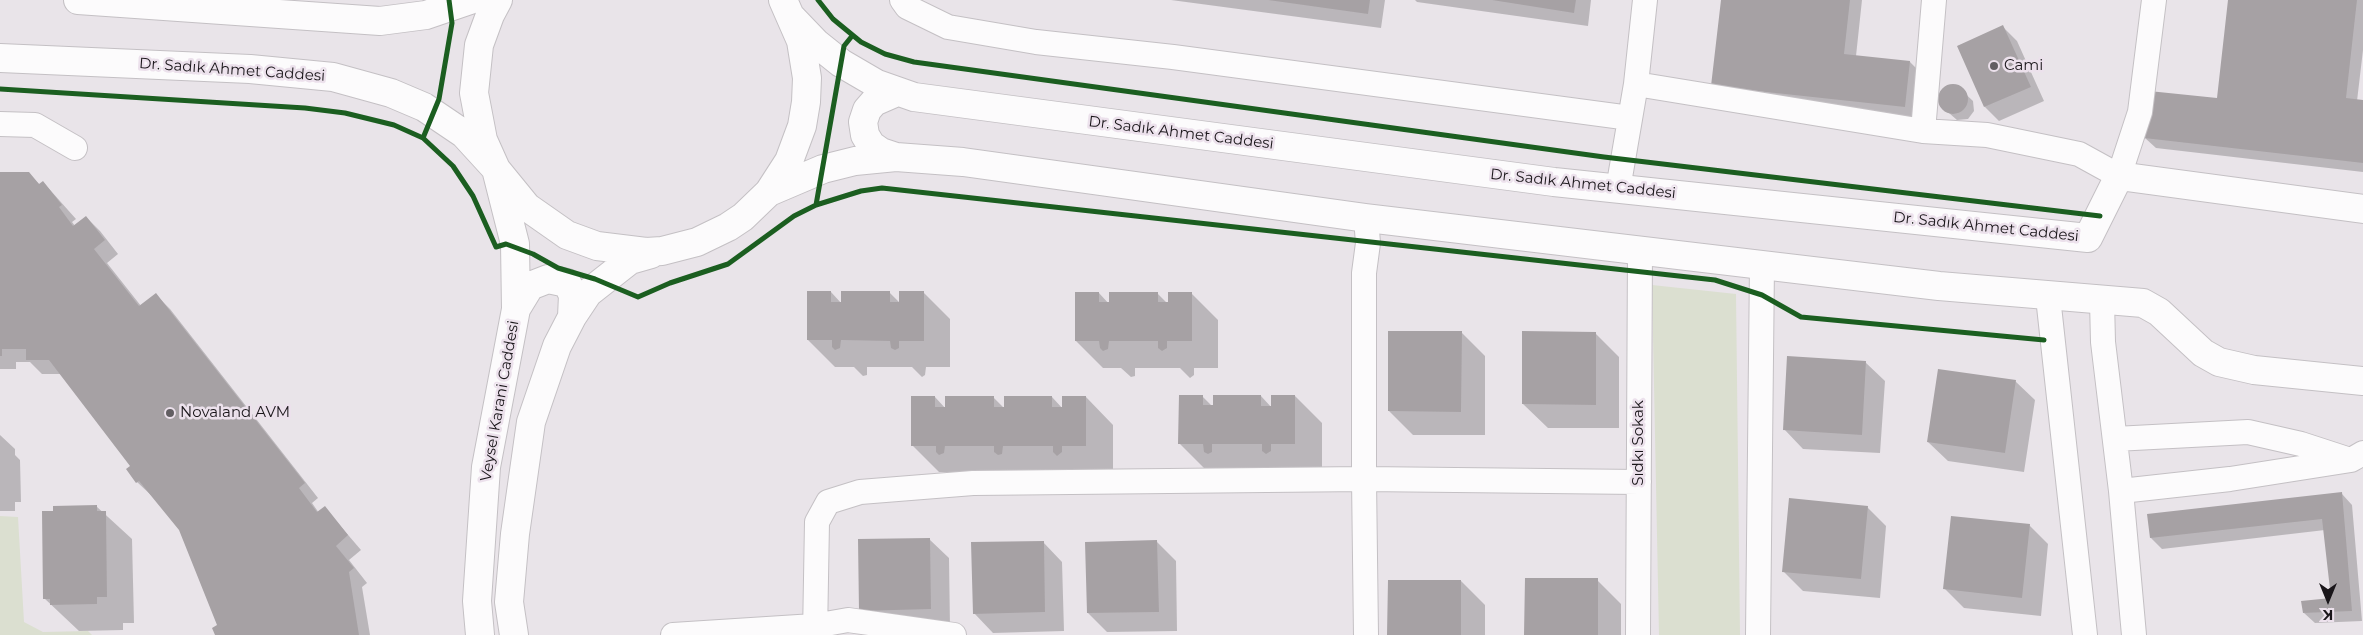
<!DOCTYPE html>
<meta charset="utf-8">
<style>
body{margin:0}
#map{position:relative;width:2363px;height:635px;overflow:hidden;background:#e9e4e9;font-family:Montserrat,sans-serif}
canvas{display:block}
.north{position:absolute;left:2303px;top:575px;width:50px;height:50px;-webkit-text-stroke:4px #ece1ec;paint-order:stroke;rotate:180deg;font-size:14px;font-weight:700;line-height:20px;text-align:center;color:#1a161a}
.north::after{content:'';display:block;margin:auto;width:18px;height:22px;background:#1a161a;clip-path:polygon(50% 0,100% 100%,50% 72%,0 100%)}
</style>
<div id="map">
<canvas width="2363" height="635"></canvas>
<div class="north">K</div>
</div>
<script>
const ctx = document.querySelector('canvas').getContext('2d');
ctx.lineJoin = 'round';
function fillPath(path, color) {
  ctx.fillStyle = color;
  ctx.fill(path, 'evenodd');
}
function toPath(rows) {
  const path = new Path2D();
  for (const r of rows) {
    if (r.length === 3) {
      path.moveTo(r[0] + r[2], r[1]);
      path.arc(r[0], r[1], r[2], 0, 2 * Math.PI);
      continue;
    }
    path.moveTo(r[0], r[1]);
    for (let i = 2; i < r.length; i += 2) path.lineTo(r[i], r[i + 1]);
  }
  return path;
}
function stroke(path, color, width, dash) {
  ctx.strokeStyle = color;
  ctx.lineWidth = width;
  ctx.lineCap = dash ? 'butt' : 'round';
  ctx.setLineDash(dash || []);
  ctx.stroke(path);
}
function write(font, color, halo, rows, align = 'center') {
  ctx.font = font + ' Montserrat,sans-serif';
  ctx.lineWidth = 5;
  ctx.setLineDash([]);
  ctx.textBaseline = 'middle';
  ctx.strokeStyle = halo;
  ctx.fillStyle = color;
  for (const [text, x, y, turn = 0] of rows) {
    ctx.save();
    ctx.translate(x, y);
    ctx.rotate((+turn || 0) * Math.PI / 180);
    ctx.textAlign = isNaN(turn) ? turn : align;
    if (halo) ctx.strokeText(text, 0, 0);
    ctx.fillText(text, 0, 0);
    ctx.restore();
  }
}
fillPath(toPath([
 [1652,285,1736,294,1740,635,1659,635],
 [0,516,18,517,24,622,43,632,88,631,92,635,0,635]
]), '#dbdfd0');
fillPath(toPath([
 [1171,0,1385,0,1381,28],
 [1415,0,1591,0,1588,26,1417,2],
 [1722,0,1862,0,1856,56,1910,62,1921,73,1915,118,1723,96],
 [2230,0,2363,0,2363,50,2357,101,2363,102,2363,172,2156,148,2145,138,2218,100],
 [2003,27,2017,41,2044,101,1999,121,1985,107,1958,46],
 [1957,86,1973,101,1974,111,1968,119,1957,120,1941,106,1940,96,1946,88],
 [0,174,29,174,40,185,43,182,76,219,72,222,75,226,86,217,100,231,118,254,107,263,141,306,156,295,170,309,318,498,312,503,319,513,325,508,361,550,349,560,367,583,362,587,370,635,216,635,219,626,180,530,152,496,137,482,127,469,132,466,61,374,42,374,30,362,16,362,16,369,0,369],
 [831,292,842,304,889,292,901,304,923,292,950,319,950,367,926,367,925,375,922,377,912,367,867,367,867,375,863,376,854,367,835,367,808,340],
 [1099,293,1110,305,1157,293,1169,305,1191,293,1218,320,1218,368,1194,368,1194,375,1190,378,1180,368,1135,368,1135,376,1131,377,1121,368,1103,368,1076,341],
 [1461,332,1485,356,1485,435,1413,435,1389,411],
 [1595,333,1619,357,1619,428,1548,428,1523,404],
 [1865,362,1885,381,1880,453,1803,449,1784,429],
 [2015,381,2035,400,2024,472,1948,461,1928,442],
 [1202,396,1214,408,1261,396,1272,408,1295,396,1322,423,1322,471,1207,471,1180,444],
 [935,397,946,409,993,397,1005,409,1052,397,1063,409,1086,397,1113,425,1113,473,967,482,958,472,939,472,912,445],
 [0,435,15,449,15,455,20,460,21,502,15,502,15,511,0,511],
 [2342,494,2352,505,2362,621,2315,623,2304,613,2333,599,2325,530,2162,549,2151,538,2149,516],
 [96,506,132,539,134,623,123,623,123,630,79,631,44,598,54,512],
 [1867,507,1886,526,1880,598,1803,591,1783,571],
 [2029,525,2048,544,2041,616,1964,608,1945,589],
 [929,539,949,558,950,628,860,610],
 [1043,542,1062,562,1064,631,993,633,974,613],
 [1157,542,1176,561,1177,631,1107,632,1088,613],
 [1597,580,1621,604,1621,635,1526,635],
 [1461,581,1485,605,1485,635,1389,635]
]), '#0003');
fillPath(toPath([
 [1268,0,1370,0,1368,14],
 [1492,0,1576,0,1574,13],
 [1721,0,1850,0,1844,54,1910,61,1905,107,1711,86],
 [2228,0,2357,0,2346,98,2363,100,2363,163,2144,138,2149,91,2217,98],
 [2003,25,2031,87,1984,107,1957,46],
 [1953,99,15],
 [0,172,29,172,39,184,43,181,62,205,59,207,73,226,86,216,105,240,94,249,139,306,156,293,305,483,299,488,317,512,325,506,348,535,336,546,354,568,349,572,359,635,215,635,212,628,217,625,179,530,139,481,136,483,126,469,130,466,49,360,26,360,26,349,2,349,2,356,0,356],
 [807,291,831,291,831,302,841,302,841,291,890,291,890,302,899,302,899,291,924,291,924,341,899,341,899,348,895,350,891,348,890,341,841,340,840,348,835,350,832,347,832,340,807,340],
 [1075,292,1099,292,1099,302,1109,302,1109,292,1158,292,1158,302,1168,302,1168,292,1192,292,1192,341,1167,341,1167,348,1162,351,1158,348,1158,341,1109,341,1108,349,1103,351,1100,348,1099,341,1075,341],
 [1388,331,1462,331,1461,412,1388,411],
 [1522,331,1596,332,1596,405,1522,404],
 [1787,356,1866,361,1862,435,1783,430],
 [1938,369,2016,380,2005,453,1927,442],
 [1179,395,1203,395,1203,405,1213,405,1213,395,1261,395,1261,406,1271,406,1271,395,1295,395,1295,444,1271,444,1271,451,1266,454,1262,451,1262,444,1212,444,1212,452,1208,454,1204,452,1203,444,1178,444],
 [911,396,935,396,935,407,945,407,945,396,994,396,994,407,1004,407,1004,396,1052,396,1052,407,1062,407,1062,396,1086,396,1086,446,1062,446,1062,452,1057,456,1053,452,1053,446,1003,446,1002,454,998,455,994,452,994,446,945,446,944,453,939,455,936,452,936,446,911,446],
 [2342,492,2352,611,2303,613,2301,601,2331,598,2322,519,2150,538,2147,514],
 [1789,498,1868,506,1861,579,1782,572],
 [97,505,97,511,106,511,107,597,97,597,97,604,50,605,50,599,43,599,42,511,53,511,53,506],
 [1951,516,2030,524,2022,598,1943,589],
 [930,538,931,609,859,611,858,539],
 [1157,540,1159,612,1087,613,1085,542],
 [1044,541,1045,612,973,614,971,542],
 [1525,578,1598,578,1598,635,1524,635],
 [1388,580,1461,580,1461,635,1387,635]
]), '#a6a1a4');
const minor = toPath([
 [902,0,907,7,948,27,1036,42,1173,57,1630,118],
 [1636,84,1923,131,1987,135,2079,154,2119,176,2140,112,2154,0],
 [0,124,35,125,75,148],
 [1923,131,1934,0],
 [1618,189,1636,84,1645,0],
 [2048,297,2085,635],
 [2102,301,2103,342,2121,491,2230,479,2351,460,2363,453],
 [2115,439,2248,432,2301,444,2347,459],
 [2121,491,2134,635],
 [673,635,814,626,848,620,954,635],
 [815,635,817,522,828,502,860,492,973,483,1364,479,1639,482],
 [1366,635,1364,479,1364,273,1368,243,1366,218],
 [1638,635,1640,251],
 [1758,635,1762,265]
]);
const major = toPath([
 [78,0,380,21,426,15,470,0],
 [498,0,490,15,479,45,474,93,483,140,496,169,527,207,567,235,597,246,646,252,662,251,697,242,728,227,743,217,769,192,789,161,802,126,806,102,807,78,801,41,783,0],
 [792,18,816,43,841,63,877,84,914,97,1554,182,2088,238,2119,176,2363,209],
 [0,58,250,69,333,77,391,93,424,107,464,134,496,169,515,244,516,309,486,467,477,601,480,635],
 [896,157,881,152,871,145,865,135,863,122,867,110,874,102,897,92],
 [769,192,823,169,855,161,896,157,963,162,1366,218,1939,286,2143,303,2159,312,2203,353,2219,362,2254,370,2363,381],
 [516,309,530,286,548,279,567,283,573,295,572,317],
 [514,635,509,602,515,534,531,422,557,346,572,317,588,293,630,260,651,254]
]);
stroke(minor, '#c4c0c4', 26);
stroke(major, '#c4c0c4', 30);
stroke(minor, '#fcfbfc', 24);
stroke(major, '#fcfbfc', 28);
stroke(toPath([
 [818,0,833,19,861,42,885,54,914,62,1604,157,2100,216],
 [0,89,305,108,345,113,394,125,423,138,453,166,473,196,496,247,506,244,533,254,558,268,595,279,638,297,670,283,728,264,794,216,816,205,861,191,882,188,1715,280,1762,295,1801,317,2044,340],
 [423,138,439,99,452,23,449,0],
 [816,205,844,46,852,36]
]), '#1b5e20', 5);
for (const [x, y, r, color] of [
 [1994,66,5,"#625e62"],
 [170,413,5,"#625e62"]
]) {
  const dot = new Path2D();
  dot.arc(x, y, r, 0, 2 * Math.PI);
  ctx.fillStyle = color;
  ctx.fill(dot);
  stroke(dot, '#ece1ec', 2);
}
write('15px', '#1a161a', '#ece1ec', [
 ["Cami",2004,66],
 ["Novaland AVM",180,413]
], 'left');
write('15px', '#1a161a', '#ece1ec', [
 ["Dr. Sadık Ahmet Caddesi",232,70,4],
 ["Dr. Sadık Ahmet Caddesi",1181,133,7],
 ["Dr. Sadık Ahmet Caddesi",1583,184,6],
 ["Dr. Sadık Ahmet Caddesi",1986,227,6],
 ["Veysel Karani Caddesi",500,401,-80],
 ["Sıdkı Sokak",1639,443,-90]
]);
</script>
